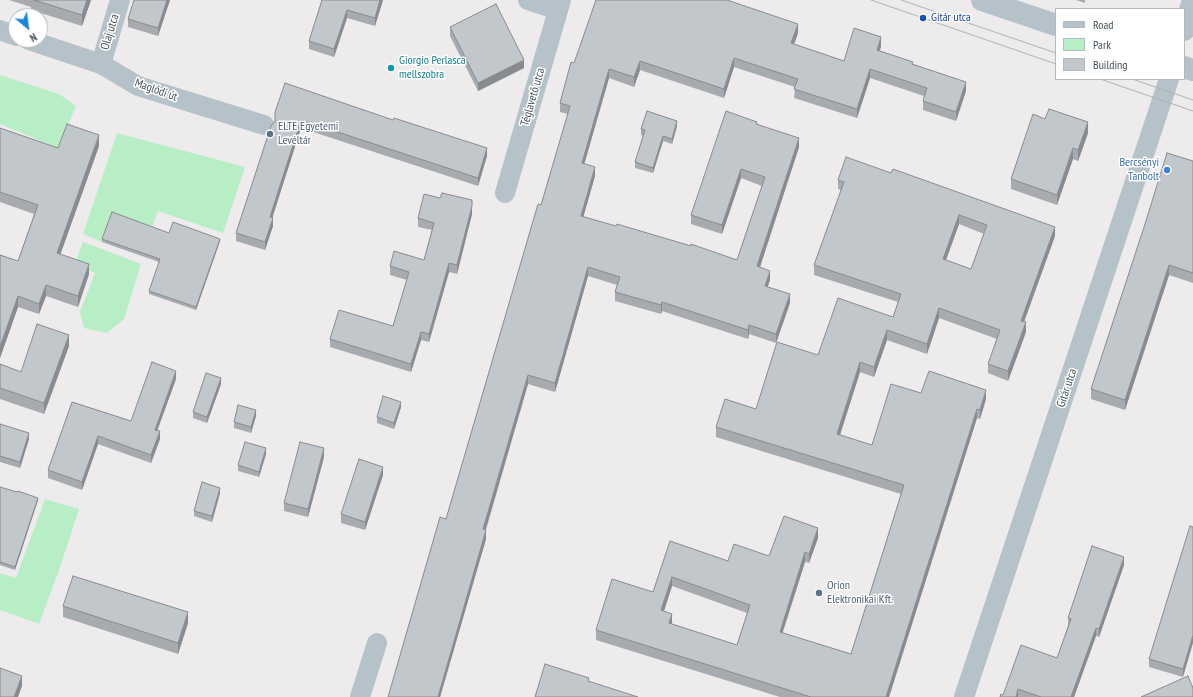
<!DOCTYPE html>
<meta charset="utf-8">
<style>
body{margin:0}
#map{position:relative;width:1193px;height:697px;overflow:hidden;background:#eeebec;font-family:"PT Sans Narrow",sans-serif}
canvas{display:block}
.legend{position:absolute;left:1055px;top:8px;width:130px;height:72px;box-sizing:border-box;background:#fff;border:1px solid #b4b9bd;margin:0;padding:5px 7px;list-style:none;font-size:12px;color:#445159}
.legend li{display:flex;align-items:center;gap:8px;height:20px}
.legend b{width:20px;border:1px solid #b4b9bd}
.north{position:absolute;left:8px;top:8px;width:40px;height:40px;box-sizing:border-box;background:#fff;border:1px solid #b4b9bd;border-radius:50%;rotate:151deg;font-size:11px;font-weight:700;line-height:16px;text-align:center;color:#445159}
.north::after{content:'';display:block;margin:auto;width:14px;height:18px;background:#1685dd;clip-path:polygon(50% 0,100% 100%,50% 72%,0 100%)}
</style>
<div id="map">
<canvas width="1193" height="697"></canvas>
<ul class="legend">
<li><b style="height:5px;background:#b6c2c9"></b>Road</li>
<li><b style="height:11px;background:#b7eec6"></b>Park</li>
<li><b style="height:11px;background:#c2c7cc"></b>Building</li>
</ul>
<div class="north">N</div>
</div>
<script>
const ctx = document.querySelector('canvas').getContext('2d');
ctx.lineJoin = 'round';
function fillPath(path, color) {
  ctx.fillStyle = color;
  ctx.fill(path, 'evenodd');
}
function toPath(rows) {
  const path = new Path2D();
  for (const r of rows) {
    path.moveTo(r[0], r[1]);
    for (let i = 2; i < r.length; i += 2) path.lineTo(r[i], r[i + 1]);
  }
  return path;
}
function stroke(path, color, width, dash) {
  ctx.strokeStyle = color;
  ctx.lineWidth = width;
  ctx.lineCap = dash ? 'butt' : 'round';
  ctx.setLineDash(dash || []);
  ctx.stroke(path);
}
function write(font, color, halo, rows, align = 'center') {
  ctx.font = font + ' "PT Sans Narrow",sans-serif';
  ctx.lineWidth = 3;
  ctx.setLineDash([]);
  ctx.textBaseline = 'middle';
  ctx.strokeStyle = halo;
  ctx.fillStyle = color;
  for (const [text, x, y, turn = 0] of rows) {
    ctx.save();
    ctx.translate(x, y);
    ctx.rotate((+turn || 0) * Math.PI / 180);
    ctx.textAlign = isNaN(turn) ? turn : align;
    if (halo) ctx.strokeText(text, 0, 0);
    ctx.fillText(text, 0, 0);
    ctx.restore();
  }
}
fillPath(toPath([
 [0,75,59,94,76,106,58,148,0,124],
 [117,133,245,167,223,233,158,211,151,229,112,215,102,242,83,234],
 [83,242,141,264,124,319,107,333,84,328,80,312,95,273,75,264],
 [45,499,79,509,59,570,39,624,0,610,0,573,16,578]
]), '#b7eec6');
stroke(toPath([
 [528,0,558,10],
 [0,30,16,36],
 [29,40,101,64,138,86,264,125],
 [101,64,120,0],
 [505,193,561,0],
 [360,697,377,643],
 [964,697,1169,79]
]), '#b6c2c9', 20);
stroke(toPath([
 [982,0,1056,25],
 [1184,30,1193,0],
 [1184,67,1193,70]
]), '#b6c2c9', 22);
stroke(toPath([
 [871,0,1056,64],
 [901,0,1056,53],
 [1100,79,1193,111],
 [1132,79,1193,100]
]), '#adb2b6', 1);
fillPath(toPath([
 [9,0,91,0,82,26,31,10,31,7],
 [170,0,158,36,128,27,128,19],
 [322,0,383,0,375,26,347,18,334,57,309,49,309,41],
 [1076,0,1085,0,1085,3],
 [450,27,524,68,478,91,450,36],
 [798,33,794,44,844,61,881,46,880,51,913,64,966,91,956,121,923,110,923,101,924,96,870,78,857,118,794,98,795,87,734,67,724,98,640,70,634,87,609,78,584,164,595,176,583,217,737,260,762,186,741,178,722,234,691,224,691,215,757,124,799,147,760,267,770,280,767,287,790,303,776,343,749,334,748,339,662,311,661,314,615,301,615,292,617,285,588,276,555,392,528,384,486,530,486,539,440,697,388,697,446,519,541,205,568,114,560,112,560,103,574,63],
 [275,112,487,156,478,186,301,128,272,218,273,226,265,250,236,241,236,233,275,121],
 [677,126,672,144,663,141,653,173,635,168,635,162,643,136,641,135,641,129],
 [0,128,58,148,99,146,60,254,89,274,78,307,46,296,39,314,18,307,0,358,0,255,18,261,34,214,0,202],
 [1088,133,1078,161,1073,159,1057,205,1011,189,1011,179],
 [1193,161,1193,283,1169,275,1125,410,1091,399,1091,389],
 [838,180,1055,236,1024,322,1026,332,1008,381,988,373,988,364,997,339,939,318,927,354,887,340,874,377,860,372,840,435,872,445,921,393,986,399,980,419,977,418,889,697,780,697,596,640,596,630,653,592,670,541,728,561,769,556,818,538,809,563,805,562,782,633,851,654,901,494,716,437,716,427,756,409,818,355,893,317,898,302,814,275,814,265,841,190,838,189],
 [959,224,984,234,971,269,946,260],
 [672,586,747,613,737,645,672,624,672,623,664,611],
 [472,214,457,274,449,272,429,342,421,340,411,372,330,347,330,339,393,326,407,280,390,275,390,266,424,260,432,230,418,227,418,218],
 [169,233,220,241,196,310,149,294,149,291,159,262,102,242,102,239],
 [69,346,44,414,0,399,0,364,21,372],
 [176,379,157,430,160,439,151,463,98,444,82,490,48,478,48,470,72,402,131,421],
 [221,384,207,423,193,418,193,412],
 [401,407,394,429,377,423,377,417],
 [256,416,251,433,234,428,234,422],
 [0,424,29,439,20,468,0,462],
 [266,454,259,477,238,471,238,465],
 [324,457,308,517,284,511,284,503],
 [383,475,365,530,341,523,341,514],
 [0,487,38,500,15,570,0,565],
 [220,493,212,522,194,516,194,511],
 [1193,527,1183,677,1149,667,1149,659],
 [1124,565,1099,637,1096,636,1074,697,1000,697,1057,658,1068,626,1068,618],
 [63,606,188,623,178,654,63,617]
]), '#a7abaf');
fillPath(toPath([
 [87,0,91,0,82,26,82,15],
 [167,0,170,0,158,36,158,28],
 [380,0,383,0,375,26,375,18],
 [347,10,347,18,334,57,334,49],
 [798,24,798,33,791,53,791,43],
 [881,37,881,46,877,59,877,50],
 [734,58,734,67,724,98,724,89],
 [524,60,524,68,478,91,478,83],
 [640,61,640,70,634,87,634,77],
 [609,69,609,78,582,172,582,163],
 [870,69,870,78,857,118,857,109],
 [966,82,966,91,956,121,956,112],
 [301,120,301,128,270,225,270,217],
 [677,121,677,126,672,144,672,139],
 [1088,122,1088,133,1078,161,1078,150],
 [99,135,99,146,57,264,57,253],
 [663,136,663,141,653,173,653,168],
 [799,138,799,147,757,276,757,266],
 [487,148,487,156,478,186,478,178],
 [1073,148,1073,159,1057,205,1057,195],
 [595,167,595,176,581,225,581,216],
 [741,169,741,178,722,234,722,225],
 [472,206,472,214,457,274,457,265],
 [959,215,959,224,943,268,943,259],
 [273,218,273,226,265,250,265,242],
 [1055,227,1055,236,1021,330,1021,321],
 [220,239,220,241,196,310,196,307],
 [449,263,449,272,429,342,429,334],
 [89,264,89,274,78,307,78,296],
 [1169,265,1169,275,1125,410,1125,400],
 [588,267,588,276,555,392,555,383],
 [770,271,770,280,765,295,765,286],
 [46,285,46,296,39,314,39,304],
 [790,294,790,303,776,343,776,334],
 [18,296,18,307,0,358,0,347],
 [662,302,662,311,661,314,661,305],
 [939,308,939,318,927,354,927,344],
 [1026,322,1026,332,1008,381,1008,371],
 [749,325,749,334,748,339,748,330],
 [887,330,887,340,874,377,874,367],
 [421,332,421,340,411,372,411,364],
 [69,335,69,346,44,414,44,403],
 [860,362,860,372,837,444,837,434],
 [176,371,176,379,155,437,155,430],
 [528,375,528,384,483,538,483,529],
 [221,378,221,384,207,423,207,417],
 [986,390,986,399,980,419,980,410],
 [401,402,401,407,394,429,394,423],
 [977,409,977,418,889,697,886,697],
 [256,410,256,416,251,433,251,427],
 [160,431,160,439,151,463,151,455],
 [29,433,29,439,20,468,20,462],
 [98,436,98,444,82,490,82,482],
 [266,448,266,454,259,477,259,472],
 [324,448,324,457,308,517,308,509],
 [383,467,383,475,365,530,365,522],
 [220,488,220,493,212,522,212,516],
 [38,498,38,500,15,570,15,567],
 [818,528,818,538,809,563,809,554],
 [486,530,486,539,440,697,438,697],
 [805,552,805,562,780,641,780,632],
 [1124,557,1124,565,1099,637,1099,629],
 [672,577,672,586,661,620,661,610],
 [188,612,188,623,178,654,178,643],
 [672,614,672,623,669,633,669,623],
 [1096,628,1096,636,1074,697,1071,697],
 [1193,635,1193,643,1183,677,1183,669],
 [22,676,22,686,18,697,14,697],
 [1018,689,1018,697,1016,697]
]), '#888b8f');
const building = toPath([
 [34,0,87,0,82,15,34,0],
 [134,0,167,0,158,28,128,19,134,0],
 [322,0,380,0,375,18,347,10,334,49,309,41,322,0],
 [596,0,727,0,798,24,791,43,844,61,854,28,881,37,877,50,913,62,912,64,966,82,956,112,923,101,927,88,870,69,857,109,794,89,798,79,734,58,724,89,640,61,634,77,609,69,582,163,595,167,581,216,616,226,617,224,691,246,691,244,737,260,765,177,741,169,722,225,691,215,726,111,757,122,756,124,799,138,757,266,770,271,765,286,790,294,776,334,749,325,748,330,662,302,661,305,615,292,620,277,588,267,555,383,528,375,483,529,486,530,438,697,388,697,440,517,446,519,538,204,541,205,570,106,560,103,571,62,574,63,596,0],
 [496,4,524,60,478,83,450,27,496,4],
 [285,83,393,120,394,118,487,148,478,178,301,120,270,217,273,218,265,242,236,233,271,126,275,121,275,112,285,83],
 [1049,109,1088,122,1078,150,1073,148,1057,195,1011,179,1033,114,1045,119,1049,109],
 [647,111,677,121,672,139,663,136,653,168,635,162,645,130,641,129,647,111],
 [67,124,99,135,57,253,89,264,78,296,46,285,39,304,18,296,0,347,0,255,18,261,38,205,0,192,0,128,58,148,67,124],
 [1167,153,1193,161,1193,273,1169,265,1125,400,1091,389,1145,224,1167,153],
 [846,157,891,173,893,169,1055,227,1021,321,1026,322,1008,371,988,364,1000,330,939,308,927,344,887,330,874,367,860,362,837,434,872,445,891,384,921,393,929,371,986,390,980,410,977,409,886,697,811,697,596,630,612,579,653,592,670,541,728,561,734,544,769,556,784,516,818,528,809,554,805,552,780,632,851,654,904,485,716,427,725,399,756,409,777,342,818,355,838,298,893,317,901,294,814,265,844,182,838,180,846,157],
 [959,215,987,225,971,269,943,259,959,215],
 [672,577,750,605,737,645,669,623,672,614,661,610,672,577],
 [442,193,472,200,472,206,457,265,449,263,429,334,421,332,411,364,330,339,339,310,393,326,409,272,390,266,394,251,424,260,434,223,418,218,424,194,440,198,442,193],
 [112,212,169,233,173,222,220,239,196,307,149,291,160,259,102,239,112,212],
 [37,324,69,335,44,403,0,388,0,364,21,372,37,324],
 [152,362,176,371,155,430,160,431,151,455,98,436,82,482,48,470,72,402,131,421,152,362],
 [206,373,221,378,207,417,193,412,206,373],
 [383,396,401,402,394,423,377,417,383,396],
 [238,405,256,410,251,427,234,422,238,405],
 [0,424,29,433,20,462,0,456,0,424],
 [245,442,266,448,259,472,238,465,245,442],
 [300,442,324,448,308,509,284,503,300,442],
 [359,459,383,467,365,522,341,514,359,459],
 [202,482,220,488,212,516,194,511,202,482],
 [0,487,17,492,18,491,38,498,15,567,0,562,0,487],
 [1190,526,1193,527,1193,635,1183,669,1149,659,1190,526],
 [1092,546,1124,557,1099,629,1096,628,1071,697,1041,697,1018,689,1016,697,1000,697,1001,694,1003,695,1021,645,1057,658,1071,619,1068,618,1092,546],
 [73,576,188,612,178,643,63,606,73,576],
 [545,664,589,678,588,681,638,697,535,697,545,664],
 [0,668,22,676,14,697,0,697,0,668],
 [1188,676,1193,688,1193,697,1141,697,1188,676]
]);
fillPath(building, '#c2c7cc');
stroke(building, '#888b8f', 1);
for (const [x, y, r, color] of [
 [923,18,4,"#1a4fb4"],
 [391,68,4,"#0f9aa8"],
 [270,134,4,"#5c6f8a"],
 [1167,170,4,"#3f7fe0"],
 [819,593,4,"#5c6f8a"]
]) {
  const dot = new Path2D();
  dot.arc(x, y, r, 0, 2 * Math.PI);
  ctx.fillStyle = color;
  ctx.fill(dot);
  stroke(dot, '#fff', 1.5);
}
write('12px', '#164399', '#fff', [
 ["Gitár utca",931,18]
], 'left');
write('12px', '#445159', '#fff', [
 ["Olaj utca",110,32,-73],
 ["Maglódi út",156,90,20],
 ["Téglavető utca",533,97,-74],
 ["Gitár utca",1067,388,-72]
]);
write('12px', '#0d838f', '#fff', [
 ["Giorgio Perlasca",399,61],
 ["mellszobra",399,75]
], 'left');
write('12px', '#4e5e75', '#fff', [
 ["ELTE Egyetemi",278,127],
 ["Levéltár",278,141],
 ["Orion",827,586],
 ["Elektronikai Kft.",827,600]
], 'left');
write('12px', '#366cbe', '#fff', [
 ["Bercsényi",1159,163],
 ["Tanbolt",1159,177]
], 'right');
</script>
